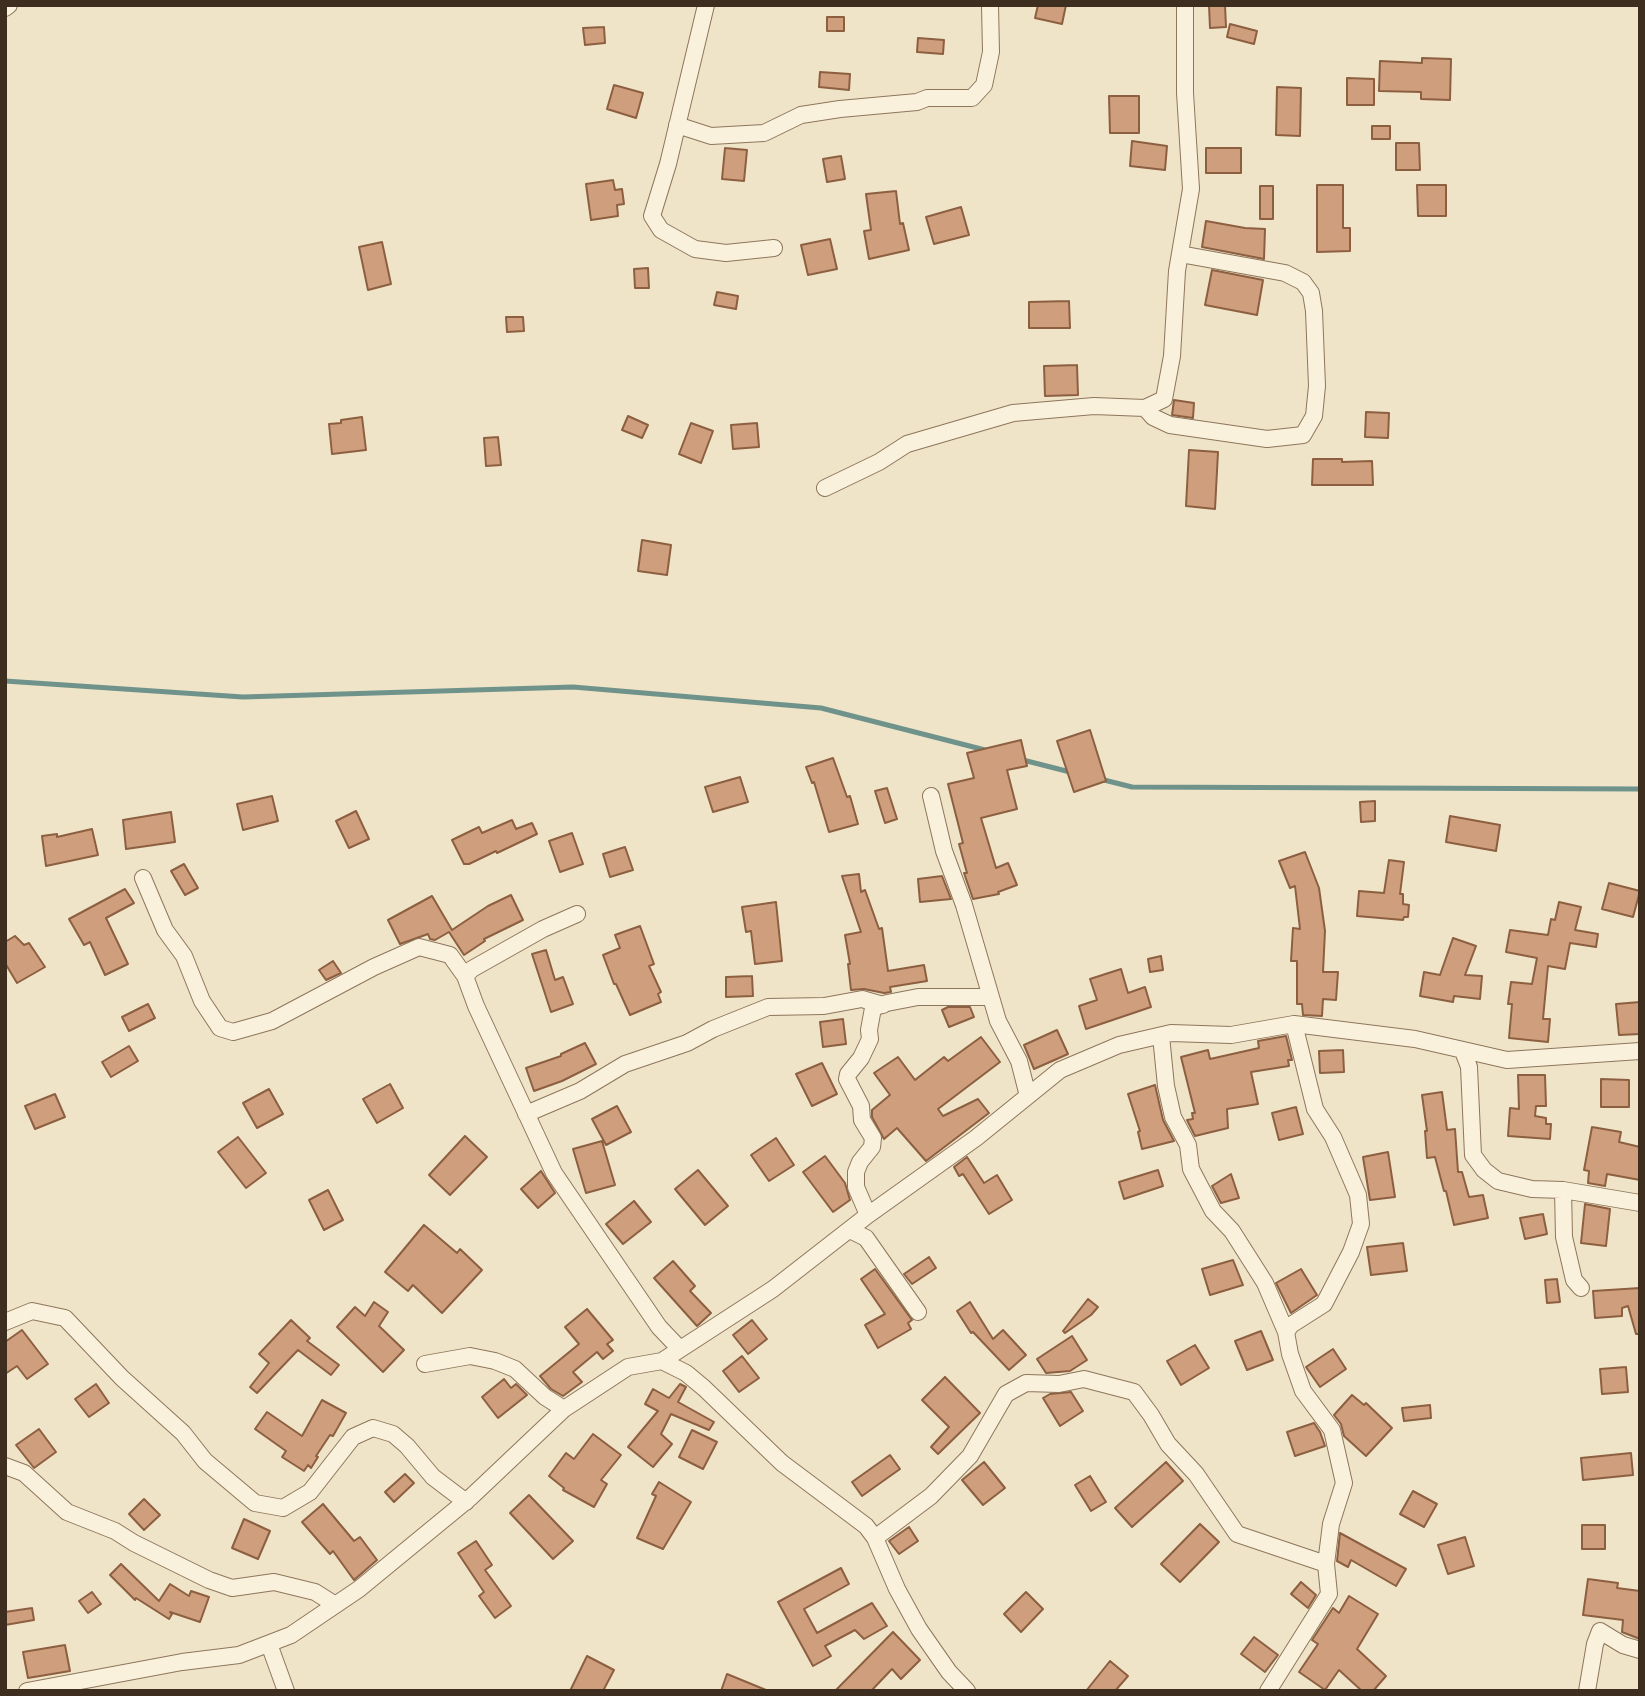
<!DOCTYPE html>
<style>
body{margin:0}
#map{position:relative;width:1645px;height:1696px;overflow:hidden;background:#f0e4c8;font-family:"Source Serif 4",serif}
canvas{display:block}
.frame{position:absolute;inset:0;border:7px solid #3d2e20;pointer-events:none}
</style>
<div id="map">
<canvas width="1645" height="1696"></canvas>
<div class="frame"></div>
</div>
<script>
const ctx = document.querySelector('canvas').getContext('2d');
ctx.lineJoin = 'round';
function toPath(rows) {
  const path = new Path2D();
  for (const r of rows) {
    path.moveTo(r[0], r[1]);
    for (let i = 2; i < r.length; i += 2) path.lineTo(r[i], r[i + 1]);
  }
  return path;
}
function stroke(path, color, width, dash) {
  ctx.strokeStyle = color;
  ctx.lineWidth = width;
  ctx.lineCap = dash ? 'butt' : 'round';
  ctx.setLineDash(dash || []);
  ctx.stroke(path);
}
function fillPath(path, color) {
  ctx.fillStyle = color;
  ctx.fill(path, 'evenodd');
}
stroke(toPath([
 [5,681,243,697,573,687,821,708,989,751],
 [1019,759,1074,773],
 [1100,779,1132,787,1640,789]
]), '#6f938a', 5);
const building = toPath([
 [1038,5,1066,5,1062,24,1035,18,1038,5],
 [1209,5,1225,5,1226,27,1210,28,1209,5],
 [827,17,844,17,844,31,827,31,827,17],
 [1230,24,1257,31,1254,44,1227,37,1230,24],
 [604,27,605,43,585,45,583,28,604,27],
 [918,38,944,40,943,54,917,52,918,38],
 [1422,58,1451,59,1450,100,1421,99,1421,92,1379,91,1380,61,1422,63,1422,58],
 [820,72,850,74,849,90,819,87,820,72],
 [1347,78,1374,79,1374,105,1347,105,1347,78],
 [614,85,643,93,636,118,607,109,614,85],
 [1277,87,1301,88,1300,136,1276,135,1277,87],
 [1109,96,1139,96,1139,133,1110,133,1109,96],
 [1372,126,1390,126,1390,139,1372,139,1372,126],
 [1132,141,1167,146,1165,170,1130,166,1132,141],
 [1396,143,1419,143,1420,170,1396,170,1396,143],
 [725,148,747,150,744,181,722,179,725,148],
 [1206,148,1241,148,1241,173,1206,173,1206,148],
 [841,156,845,179,827,182,823,159,841,156],
 [613,180,615,190,622,189,624,204,617,205,618,216,591,220,586,184,613,180],
 [1317,185,1343,185,1343,228,1350,228,1350,251,1317,252,1317,185],
 [1417,185,1446,185,1446,216,1418,216,1417,185],
 [1260,186,1273,186,1273,219,1260,219,1260,186],
 [896,191,900,224,903,223,909,250,869,259,864,231,871,230,866,194,896,191],
 [961,207,969,235,934,244,926,217,961,207],
 [1206,221,1245,228,1265,229,1264,259,1202,247,1206,221],
 [830,239,837,269,808,275,801,245,830,239],
 [382,242,391,284,368,290,359,247,382,242],
 [648,268,649,288,635,288,634,269,648,268],
 [1212,270,1263,280,1257,315,1205,305,1212,270],
 [717,292,738,296,736,309,714,305,717,292],
 [1069,301,1070,328,1029,328,1029,302,1069,301],
 [506,317,523,317,524,331,507,332,506,317],
 [1077,365,1078,395,1045,396,1044,366,1077,365],
 [1174,400,1194,403,1193,418,1172,415,1174,400],
 [1366,412,1389,413,1388,438,1365,437,1366,412],
 [628,416,648,425,642,438,622,430,628,416],
 [362,417,366,450,332,454,329,424,341,423,341,420,362,417],
 [691,423,713,431,701,463,679,454,691,423],
 [757,423,759,447,733,449,731,425,757,423],
 [498,437,501,465,486,466,484,438,498,437],
 [1189,450,1218,452,1215,509,1186,506,1189,450],
 [1313,459,1342,459,1342,462,1372,461,1373,485,1312,485,1313,459],
 [642,540,671,545,667,575,638,571,642,540],
 [1090,730,1106,781,1074,792,1057,741,1090,730],
 [1021,740,1027,766,1007,770,1017,809,981,818,996,868,1008,863,1017,885,998,892,999,894,973,899,964,873,967,873,959,844,963,843,948,784,974,778,967,753,1021,740],
 [833,758,847,797,850,796,858,824,829,832,814,782,812,783,806,767,833,758],
 [740,777,748,802,713,812,705,787,740,777],
 [887,788,897,819,885,823,875,791,887,788],
 [272,796,278,821,243,830,237,804,272,796],
 [1375,801,1375,821,1361,822,1360,802,1375,801],
 [356,811,369,839,349,848,336,821,356,811],
 [171,812,175,842,126,849,123,820,171,812],
 [1450,816,1500,825,1496,851,1446,842,1450,816],
 [512,820,516,829,532,823,537,834,497,853,496,851,469,864,464,864,452,840,479,827,482,833,512,820],
 [92,829,98,855,46,866,42,836,57,834,57,837,92,829],
 [572,833,583,864,560,872,549,841,572,833],
 [625,847,633,870,610,877,603,854,625,847],
 [1305,852,1319,888,1325,931,1323,972,1338,972,1336,1000,1323,999,1322,1016,1303,1015,1302,1004,1297,1004,1297,961,1291,961,1293,928,1300,929,1295,886,1290,888,1279,861,1305,852],
 [1389,860,1404,862,1400,894,1403,894,1403,904,1409,905,1408,917,1404,917,1403,920,1357,916,1359,891,1384,893,1389,860],
 [184,864,198,888,185,895,171,871,184,864],
 [859,874,861,892,865,890,879,929,882,928,888,971,924,965,927,981,890,987,891,992,884,993,864,989,851,990,848,964,850,964,845,935,861,932,842,876,859,874],
 [942,876,951,899,920,902,918,879,942,876],
 [1609,883,1640,891,1633,917,1602,909,1609,883],
 [125,889,134,903,106,918,128,964,105,975,90,942,84,945,69,919,125,889],
 [511,895,523,920,484,939,485,941,464,955,449,932,435,940,430,939,428,934,400,944,388,920,432,896,452,930,488,906,511,895],
 [776,902,782,961,755,964,751,931,746,932,742,907,776,902],
 [1559,902,1581,907,1575,930,1598,934,1596,947,1570,943,1565,969,1548,966,1543,1019,1550,1019,1548,1042,1509,1038,1512,1004,1508,1004,1511,982,1532,984,1537,958,1506,952,1510,930,1548,935,1551,919,1555,920,1559,902],
 [640,926,654,964,649,966,661,992,658,994,661,1002,630,1015,616,984,614,984,603,955,620,948,615,935,640,926],
 [15,936,24,945,29,943,45,967,17,983,5,963,5,942,15,936],
 [1453,938,1476,946,1465,975,1482,976,1480,999,1454,996,1453,1002,1420,996,1424,972,1440,975,1453,938],
 [546,950,555,980,563,977,573,1004,551,1012,532,954,546,950],
 [1161,956,1163,970,1150,972,1148,959,1161,956],
 [333,961,341,973,326,980,319,970,333,961],
 [1121,969,1128,993,1145,987,1151,1007,1086,1029,1079,1006,1097,1000,1090,979,1121,969],
 [752,976,753,996,726,997,726,977,752,976],
 [1640,1002,1640,1034,1619,1035,1616,1004,1640,1002],
 [148,1004,155,1018,129,1031,122,1017,148,1004],
 [948,1007,970,1007,974,1017,949,1027,942,1010,948,1007],
 [843,1019,846,1044,823,1047,820,1022,843,1019],
 [1057,1030,1068,1054,1034,1069,1024,1045,1057,1030],
 [1286,1036,1292,1060,1288,1060,1289,1066,1251,1072,1258,1104,1227,1109,1228,1128,1195,1136,1187,1120,1193,1119,1192,1113,1195,1113,1181,1057,1208,1050,1210,1059,1259,1048,1258,1041,1286,1036],
 [981,1037,1000,1062,938,1109,943,1116,978,1099,989,1113,926,1161,897,1128,884,1139,872,1117,872,1110,890,1095,874,1073,898,1057,915,1080,944,1057,948,1061,981,1037],
 [585,1043,596,1064,562,1081,534,1091,526,1068,561,1056,561,1054,585,1043],
 [129,1046,138,1061,111,1077,102,1062,129,1046],
 [1343,1050,1344,1072,1320,1073,1319,1051,1343,1050],
 [822,1063,837,1094,812,1106,796,1074,822,1063],
 [1518,1075,1545,1075,1546,1106,1536,1106,1535,1116,1546,1118,1546,1124,1551,1124,1550,1139,1508,1136,1510,1108,1519,1109,1518,1075],
 [1601,1079,1629,1080,1629,1107,1601,1107,1601,1079],
 [390,1084,403,1108,377,1123,363,1099,390,1084],
 [1155,1085,1163,1120,1174,1141,1142,1149,1138,1132,1140,1131,1128,1094,1155,1085],
 [269,1089,283,1114,257,1128,243,1103,269,1089],
 [1442,1092,1447,1130,1455,1129,1458,1172,1462,1172,1469,1197,1483,1195,1488,1218,1454,1225,1446,1191,1444,1191,1435,1157,1427,1158,1425,1131,1427,1131,1422,1095,1442,1092],
 [55,1094,65,1117,35,1129,25,1106,55,1094],
 [617,1106,631,1132,606,1145,592,1119,617,1106],
 [1296,1107,1303,1134,1279,1140,1272,1113,1296,1107],
 [1592,1127,1621,1132,1619,1142,1640,1147,1640,1180,1607,1174,1605,1186,1588,1183,1589,1171,1584,1170,1592,1127],
 [465,1136,487,1157,450,1195,429,1175,465,1136],
 [238,1137,266,1173,246,1188,218,1152,238,1137],
 [776,1138,794,1165,769,1181,751,1155,776,1138],
 [602,1141,615,1185,586,1193,573,1149,602,1141],
 [1388,1152,1395,1197,1370,1200,1363,1157,1388,1152],
 [825,1156,845,1183,850,1200,833,1212,803,1172,825,1156],
 [967,1157,984,1183,997,1175,1012,1200,989,1214,963,1174,959,1176,954,1167,967,1157],
 [698,1170,728,1206,705,1225,675,1189,698,1170],
 [1158,1170,1163,1186,1124,1199,1119,1182,1158,1170],
 [541,1171,555,1193,538,1208,521,1189,541,1171],
 [1231,1174,1239,1198,1221,1203,1212,1186,1231,1174],
 [328,1190,343,1220,324,1230,309,1200,328,1190],
 [634,1201,651,1222,623,1244,606,1224,634,1201],
 [1585,1204,1610,1209,1606,1246,1581,1243,1585,1204],
 [1543,1214,1547,1234,1525,1239,1520,1218,1543,1214],
 [424,1225,457,1253,460,1249,482,1270,442,1313,413,1285,408,1291,385,1272,424,1225],
 [1403,1243,1407,1271,1371,1275,1367,1247,1403,1243],
 [929,1257,936,1268,912,1284,904,1274,929,1257],
 [1233,1260,1243,1285,1210,1295,1202,1269,1233,1260],
 [673,1261,695,1286,690,1291,711,1313,697,1326,654,1278,673,1261],
 [875,1269,912,1320,908,1323,911,1329,878,1348,865,1325,885,1314,861,1279,875,1269],
 [1301,1269,1317,1295,1291,1313,1276,1283,1301,1269],
 [1557,1279,1560,1302,1547,1303,1545,1280,1557,1279],
 [1640,1288,1640,1334,1636,1334,1628,1306,1622,1308,1622,1316,1595,1318,1593,1291,1640,1288],
 [1088,1299,1098,1307,1091,1315,1065,1333,1063,1331,1088,1299],
 [374,1302,388,1312,379,1326,404,1350,383,1372,337,1327,355,1307,365,1316,374,1302],
 [970,1302,993,1339,1003,1330,1026,1355,1009,1370,973,1332,971,1333,957,1311,970,1302],
 [587,1309,613,1340,607,1344,613,1351,603,1359,597,1352,573,1372,582,1382,563,1396,551,1389,540,1376,579,1344,565,1327,587,1309],
 [291,1320,310,1338,307,1341,339,1365,331,1375,298,1350,257,1393,250,1387,269,1363,259,1354,291,1320],
 [752,1320,767,1339,748,1354,733,1335,752,1320],
 [22,1330,48,1364,27,1379,17,1366,5,1374,5,1342,22,1330],
 [1261,1331,1273,1360,1247,1370,1235,1341,1261,1331],
 [1072,1336,1087,1360,1070,1371,1046,1373,1037,1359,1072,1336],
 [1195,1345,1209,1368,1181,1385,1167,1361,1195,1345],
 [1333,1349,1346,1369,1320,1387,1306,1367,1333,1349],
 [742,1356,759,1378,739,1392,723,1371,742,1356],
 [1626,1367,1628,1392,1602,1394,1600,1369,1626,1367],
 [945,1377,980,1413,938,1454,931,1447,949,1427,922,1400,945,1377],
 [504,1379,511,1388,516,1384,527,1395,498,1418,482,1397,504,1379],
 [96,1384,109,1403,89,1417,75,1399,96,1384],
 [680,1384,686,1387,678,1402,714,1422,709,1430,671,1414,661,1434,672,1444,653,1467,628,1447,658,1411,645,1404,653,1389,669,1398,680,1384],
 [1071,1392,1083,1411,1060,1426,1043,1398,1050,1394,1071,1392],
 [1352,1395,1364,1405,1366,1403,1392,1428,1366,1456,1344,1436,1341,1424,1334,1415,1352,1395],
 [322,1400,346,1413,333,1436,330,1435,316,1456,318,1457,311,1468,308,1465,304,1471,282,1457,286,1451,255,1429,267,1412,302,1436,322,1400],
 [1430,1405,1431,1418,1404,1421,1402,1408,1430,1405],
 [1314,1423,1320,1432,1325,1446,1295,1456,1287,1432,1314,1423],
 [39,1429,56,1452,34,1468,16,1445,39,1429],
 [692,1430,717,1442,703,1469,679,1457,692,1430],
 [593,1434,621,1455,601,1480,607,1484,594,1507,563,1490,564,1488,549,1476,566,1453,574,1459,593,1434],
 [1631,1453,1633,1475,1583,1480,1581,1458,1631,1453],
 [890,1455,900,1469,862,1496,852,1482,890,1455],
 [984,1462,1005,1488,983,1505,962,1480,984,1462],
 [1166,1462,1183,1481,1132,1527,1115,1508,1166,1462],
 [405,1474,414,1483,394,1502,385,1492,405,1474],
 [1090,1476,1106,1502,1091,1511,1075,1485,1090,1476],
 [659,1482,691,1502,663,1549,637,1538,656,1496,652,1494,659,1482],
 [1413,1491,1437,1504,1424,1527,1400,1514,1413,1491],
 [529,1495,573,1541,553,1559,510,1513,529,1495],
 [144,1499,160,1515,144,1530,129,1514,144,1499],
 [323,1504,354,1541,360,1537,377,1560,354,1580,333,1551,330,1554,302,1522,323,1504],
 [244,1519,270,1531,258,1559,232,1548,244,1519],
 [1200,1524,1219,1542,1180,1582,1161,1564,1200,1524],
 [1582,1525,1605,1525,1605,1549,1582,1549,1582,1525],
 [909,1527,918,1541,899,1554,889,1541,909,1527],
 [1340,1533,1406,1569,1396,1586,1351,1560,1348,1567,1337,1561,1340,1533],
 [1465,1537,1474,1566,1448,1574,1438,1545,1465,1537],
 [476,1541,492,1565,485,1570,511,1606,495,1618,479,1596,484,1592,458,1553,476,1541],
 [121,1564,159,1601,170,1584,189,1596,191,1591,209,1597,200,1622,170,1612,172,1614,169,1619,136,1598,135,1600,110,1575,121,1564],
 [841,1568,849,1584,804,1609,817,1633,872,1603,887,1626,864,1639,855,1630,825,1646,831,1656,813,1666,778,1602,841,1568],
 [1588,1579,1618,1583,1617,1588,1640,1591,1640,1639,1622,1632,1623,1620,1583,1615,1588,1579],
 [1301,1582,1316,1595,1308,1608,1291,1594,1301,1582],
 [92,1592,101,1604,88,1613,79,1601,92,1592],
 [1026,1592,1043,1609,1021,1632,1004,1614,1026,1592],
 [1349,1596,1378,1614,1357,1649,1386,1676,1373,1691,1362,1691,1339,1670,1325,1690,1299,1672,1318,1644,1312,1640,1333,1608,1339,1613,1349,1596],
 [32,1608,34,1620,5,1625,5,1612,32,1608],
 [893,1632,920,1660,901,1679,892,1669,871,1691,835,1691,893,1632],
 [1254,1637,1278,1655,1265,1672,1241,1654,1254,1637],
 [65,1645,70,1671,28,1678,23,1652,65,1645],
 [587,1656,614,1670,603,1691,570,1691,587,1656],
 [1110,1661,1128,1676,1115,1691,1086,1691,1110,1661],
 [727,1674,766,1690,766,1691,721,1691,727,1674]
]);
fillPath(building, '#cf9f7d');
stroke(building, '#8d5f41', 2);
const minor = toPath([
 [706,5,668,164,652,216,661,230,695,249,726,253,774,248],
 [5,8,9,5],
 [677,125,711,136,764,133,801,115,840,109,917,102,927,98,972,98,984,85,991,52,990,5],
 [1145,408,1153,417,1170,425,1267,439,1303,435,1314,416,1317,386,1314,311,1311,293,1303,282,1285,273,1180,254],
 [825,488,879,462,907,444,1013,413,1094,406,1145,408,1164,399,1172,356,1177,271,1191,189,1185,93,1185,5],
 [931,796,944,851,964,905,998,1021,1019,1061,1028,1096],
 [143,878,165,930,184,956,202,1001,220,1028,233,1032,272,1021,374,967,419,947,450,955,465,976,476,1006,554,1173,659,1327,679,1348],
 [465,976,472,969,543,929,577,914],
 [1161,1036,1166,1086,1173,1117,1188,1145,1191,1169,1213,1211,1232,1231,1265,1283,1286,1332],
 [1463,1051,1469,1067,1473,1155,1484,1170,1498,1181,1532,1189,1563,1190,1640,1203],
 [526,1114,580,1091,625,1064,687,1043,713,1029,768,1007,824,1006,862,999,883,1005],
 [1563,1190,1564,1237,1574,1280,1581,1288],
 [868,1215,856,1187,856,1172,860,1162,872,1147,873,1138,862,1120,861,1106,847,1079,848,1074,861,1058,870,1039,869,1030,873,1008,887,1003,918,997,990,997],
 [850,1230,866,1238,918,1312],
 [5,1322,32,1311,65,1318,122,1378,183,1433,205,1461,255,1503,283,1508,310,1492,353,1437,373,1428,393,1434,407,1446,433,1477,466,1502],
 [662,1361,773,1289,868,1215,976,1138,1060,1070,1119,1045,1171,1033,1231,1035,1294,1024,1415,1039,1507,1060,1640,1051],
 [425,1364,470,1356,495,1361,515,1369,545,1397,564,1409],
 [5,1466,24,1473,67,1512,115,1531,134,1543,209,1580,232,1588,274,1582,315,1592,334,1604],
 [875,1538,931,1496,970,1456,1006,1394,1026,1383,1059,1384,1084,1379,1134,1392,1151,1415,1168,1444,1196,1474,1237,1534,1326,1564],
 [269,1644,286,1691],
 [27,1691,182,1662,239,1655,291,1635,359,1589,471,1497,564,1409,628,1367,662,1361,686,1373,704,1388,782,1463,866,1526,875,1538,897,1589,919,1629,949,1672,967,1691],
 [1268,1691,1329,1594,1326,1564,1331,1524,1344,1483,1332,1430,1303,1391,1290,1354,1286,1332,1291,1325,1324,1304,1351,1252,1361,1224,1358,1195,1349,1174,1333,1137,1315,1109,1294,1024],
 [1587,1691,1595,1644,1600,1631,1623,1645,1640,1650]
]);
stroke(minor, '#8d765c', 18);
stroke(minor, '#faf1dc', 16);
</script>
